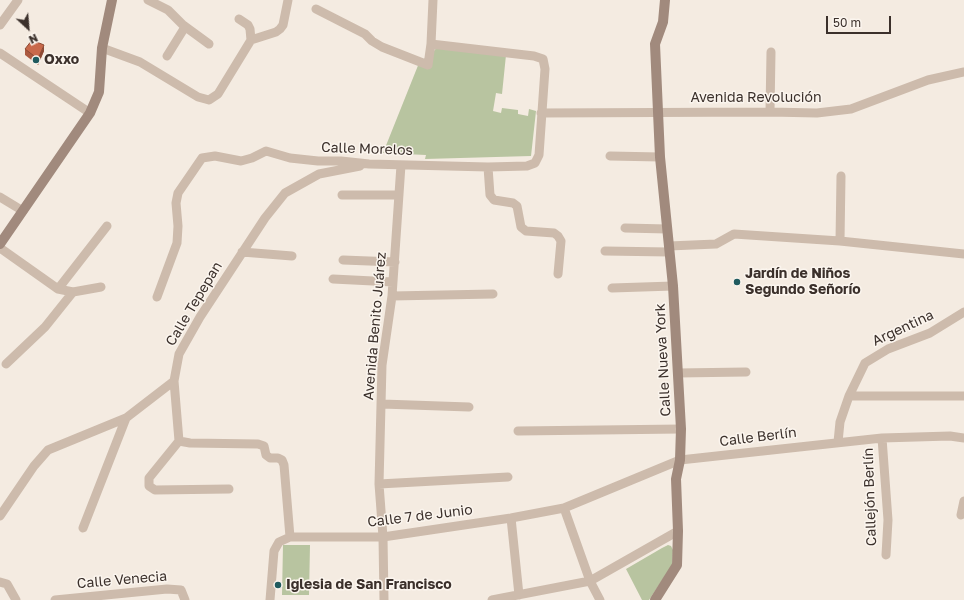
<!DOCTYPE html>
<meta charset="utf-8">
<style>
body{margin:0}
#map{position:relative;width:964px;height:600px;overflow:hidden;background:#f4ebe1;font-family:"Golos Text",sans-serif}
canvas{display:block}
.north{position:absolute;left:8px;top:8px;width:40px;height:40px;-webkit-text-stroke:3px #fbf5ee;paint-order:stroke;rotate:154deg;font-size:11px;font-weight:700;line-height:16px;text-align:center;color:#3b302b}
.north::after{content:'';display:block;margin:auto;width:14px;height:18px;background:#3b302b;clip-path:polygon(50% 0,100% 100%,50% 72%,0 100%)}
.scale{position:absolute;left:826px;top:16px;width:65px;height:18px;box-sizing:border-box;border:2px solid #3b302b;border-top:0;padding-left:5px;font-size:12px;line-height:14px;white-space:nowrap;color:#3b302b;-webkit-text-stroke:3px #fbf5ee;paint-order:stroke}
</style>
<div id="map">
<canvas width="964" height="600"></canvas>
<div class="north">N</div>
<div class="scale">50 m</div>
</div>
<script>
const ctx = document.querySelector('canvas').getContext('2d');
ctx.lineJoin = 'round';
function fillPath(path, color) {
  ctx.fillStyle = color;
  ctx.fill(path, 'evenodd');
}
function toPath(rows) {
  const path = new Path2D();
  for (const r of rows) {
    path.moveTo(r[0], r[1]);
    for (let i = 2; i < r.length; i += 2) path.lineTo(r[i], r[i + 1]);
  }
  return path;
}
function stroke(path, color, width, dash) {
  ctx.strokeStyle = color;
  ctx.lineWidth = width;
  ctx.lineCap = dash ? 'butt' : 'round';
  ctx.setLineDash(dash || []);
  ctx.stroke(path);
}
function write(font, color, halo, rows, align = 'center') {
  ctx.font = font + ' "Golos Text",sans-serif';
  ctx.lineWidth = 3;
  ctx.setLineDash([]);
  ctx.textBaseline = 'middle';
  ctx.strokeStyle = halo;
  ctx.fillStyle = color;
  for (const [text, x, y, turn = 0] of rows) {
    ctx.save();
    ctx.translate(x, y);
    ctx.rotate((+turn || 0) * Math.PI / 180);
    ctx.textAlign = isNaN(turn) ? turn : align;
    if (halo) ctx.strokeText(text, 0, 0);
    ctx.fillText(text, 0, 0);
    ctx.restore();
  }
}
fillPath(toPath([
 [436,47,506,55,502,94,496,93,493,111,501,113,502,108,518,110,518,114,528,116,529,109,536,111,531,156,425,159,426,155,383,153,419,63,435,50],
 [283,545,310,545,309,595,282,595],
 [668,545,671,546,673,550,672,565,649,600,642,600,626,569,662,548]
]), '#b8c4a0');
stroke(toPath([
 [148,0,168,10,183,25,209,44],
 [316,9,365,34,372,41,382,47,428,65,431,44,433,0],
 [239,19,248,25,250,29,251,40],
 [0,25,18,0],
 [251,40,276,32,280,29,283,25,288,0],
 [102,48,140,62,198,97,209,100,218,94,251,40],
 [0,53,90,113],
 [167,56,185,27],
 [770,112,771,52],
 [541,113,770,112,817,113,851,109,928,80,964,72],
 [610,156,660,157],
 [488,167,490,195,494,200,513,203,517,206,521,227,526,231,554,233,558,236,561,241,558,274],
 [342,195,399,195],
 [0,197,23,211],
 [625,228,667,229],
 [840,241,841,176],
 [669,246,716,244,734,234,840,241,964,254],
 [0,248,58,289,73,292,101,287],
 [605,251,669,252],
 [242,252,292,256],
 [343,260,395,262],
 [333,279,393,282],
 [612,288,673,286],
 [58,289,107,226],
 [392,296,493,294],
 [157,297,177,243,178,226,176,203,178,193,202,158,215,156,241,161,252,158,266,151,290,158,318,161,341,161,369,164,488,167,527,166,535,163,539,155,545,69,543,59,534,56,431,44],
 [6,364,45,327,73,292],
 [678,373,746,372],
 [849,396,964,396],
 [382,404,469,407],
 [518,431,681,429],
 [882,438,888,520,886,555],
 [179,441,174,381,179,354,200,317,265,218,285,193,319,174,360,166],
 [179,441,190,443,258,444,264,446,266,455,270,458,278,458,282,460,284,465,290,537],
 [179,441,149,478,149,486,155,490,229,489],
 [838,442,840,422,849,396,865,363,888,349,930,333,964,312],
 [379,484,508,477],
 [564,508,590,581,600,600],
 [961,515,964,501],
 [0,516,34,466,48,450,126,418,174,381],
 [511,518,519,595],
 [83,528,126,418],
 [0,582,7,584,16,600],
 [55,600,167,589,181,590,185,600],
 [270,600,274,551,279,542,290,537,383,537,511,518,564,508,680,460,882,438,950,436,964,438],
 [384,600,383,537,379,484,382,365,392,296,401,165],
 [492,600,590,581,678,531]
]), '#cdbbac', 9);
stroke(toPath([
 [0,244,90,113,99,92,102,48,112,0],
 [655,600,677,565,678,531,676,479,680,460,681,429,673,286,660,157,655,44,663,22,665,0]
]), '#a18a7d', 10);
fillPath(toPath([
 [25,49,44,51,38,65,25,55]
]), '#ac5a40');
fillPath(toPath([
 [44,45,44,51,38,65,38,59]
]), '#8c4a34');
const building = toPath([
 [32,40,44,45,38,59,25,49,32,40]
]);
fillPath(building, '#c8694b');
stroke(building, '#8c4a34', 1);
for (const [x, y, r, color] of [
 [36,60,4,"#1f5a5e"],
 [737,282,4,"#1f5a5e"],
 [278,585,4,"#1f5a5e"]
]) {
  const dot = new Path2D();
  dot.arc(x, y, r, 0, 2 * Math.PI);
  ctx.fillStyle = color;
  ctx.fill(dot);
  stroke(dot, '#fbf5ee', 1.5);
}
write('bold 14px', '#3b302b', '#fbf5ee', [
 ["Oxxo",44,60],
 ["Jardín de Niños",745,274],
 ["Segundo Señorío",745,290],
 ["Iglesia de San Francisco",286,585]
], 'left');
write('14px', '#3b302b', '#fbf5ee', [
 ["Avenida Revolución",756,98],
 ["Calle Morelos",367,149,2],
 ["Calle Tepepan",194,304,-59],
 ["Avenida Benito Juárez",375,326,-85],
 ["Argentina",903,328,-25],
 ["Calle Nueva York",663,360,-93],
 ["Calle Berlín",758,437,-7],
 ["Callejón Berlín",870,497,-92],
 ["Calle 7 de Junio",420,516,-7],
 ["Calle Venecia",122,580,-5]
]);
</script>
